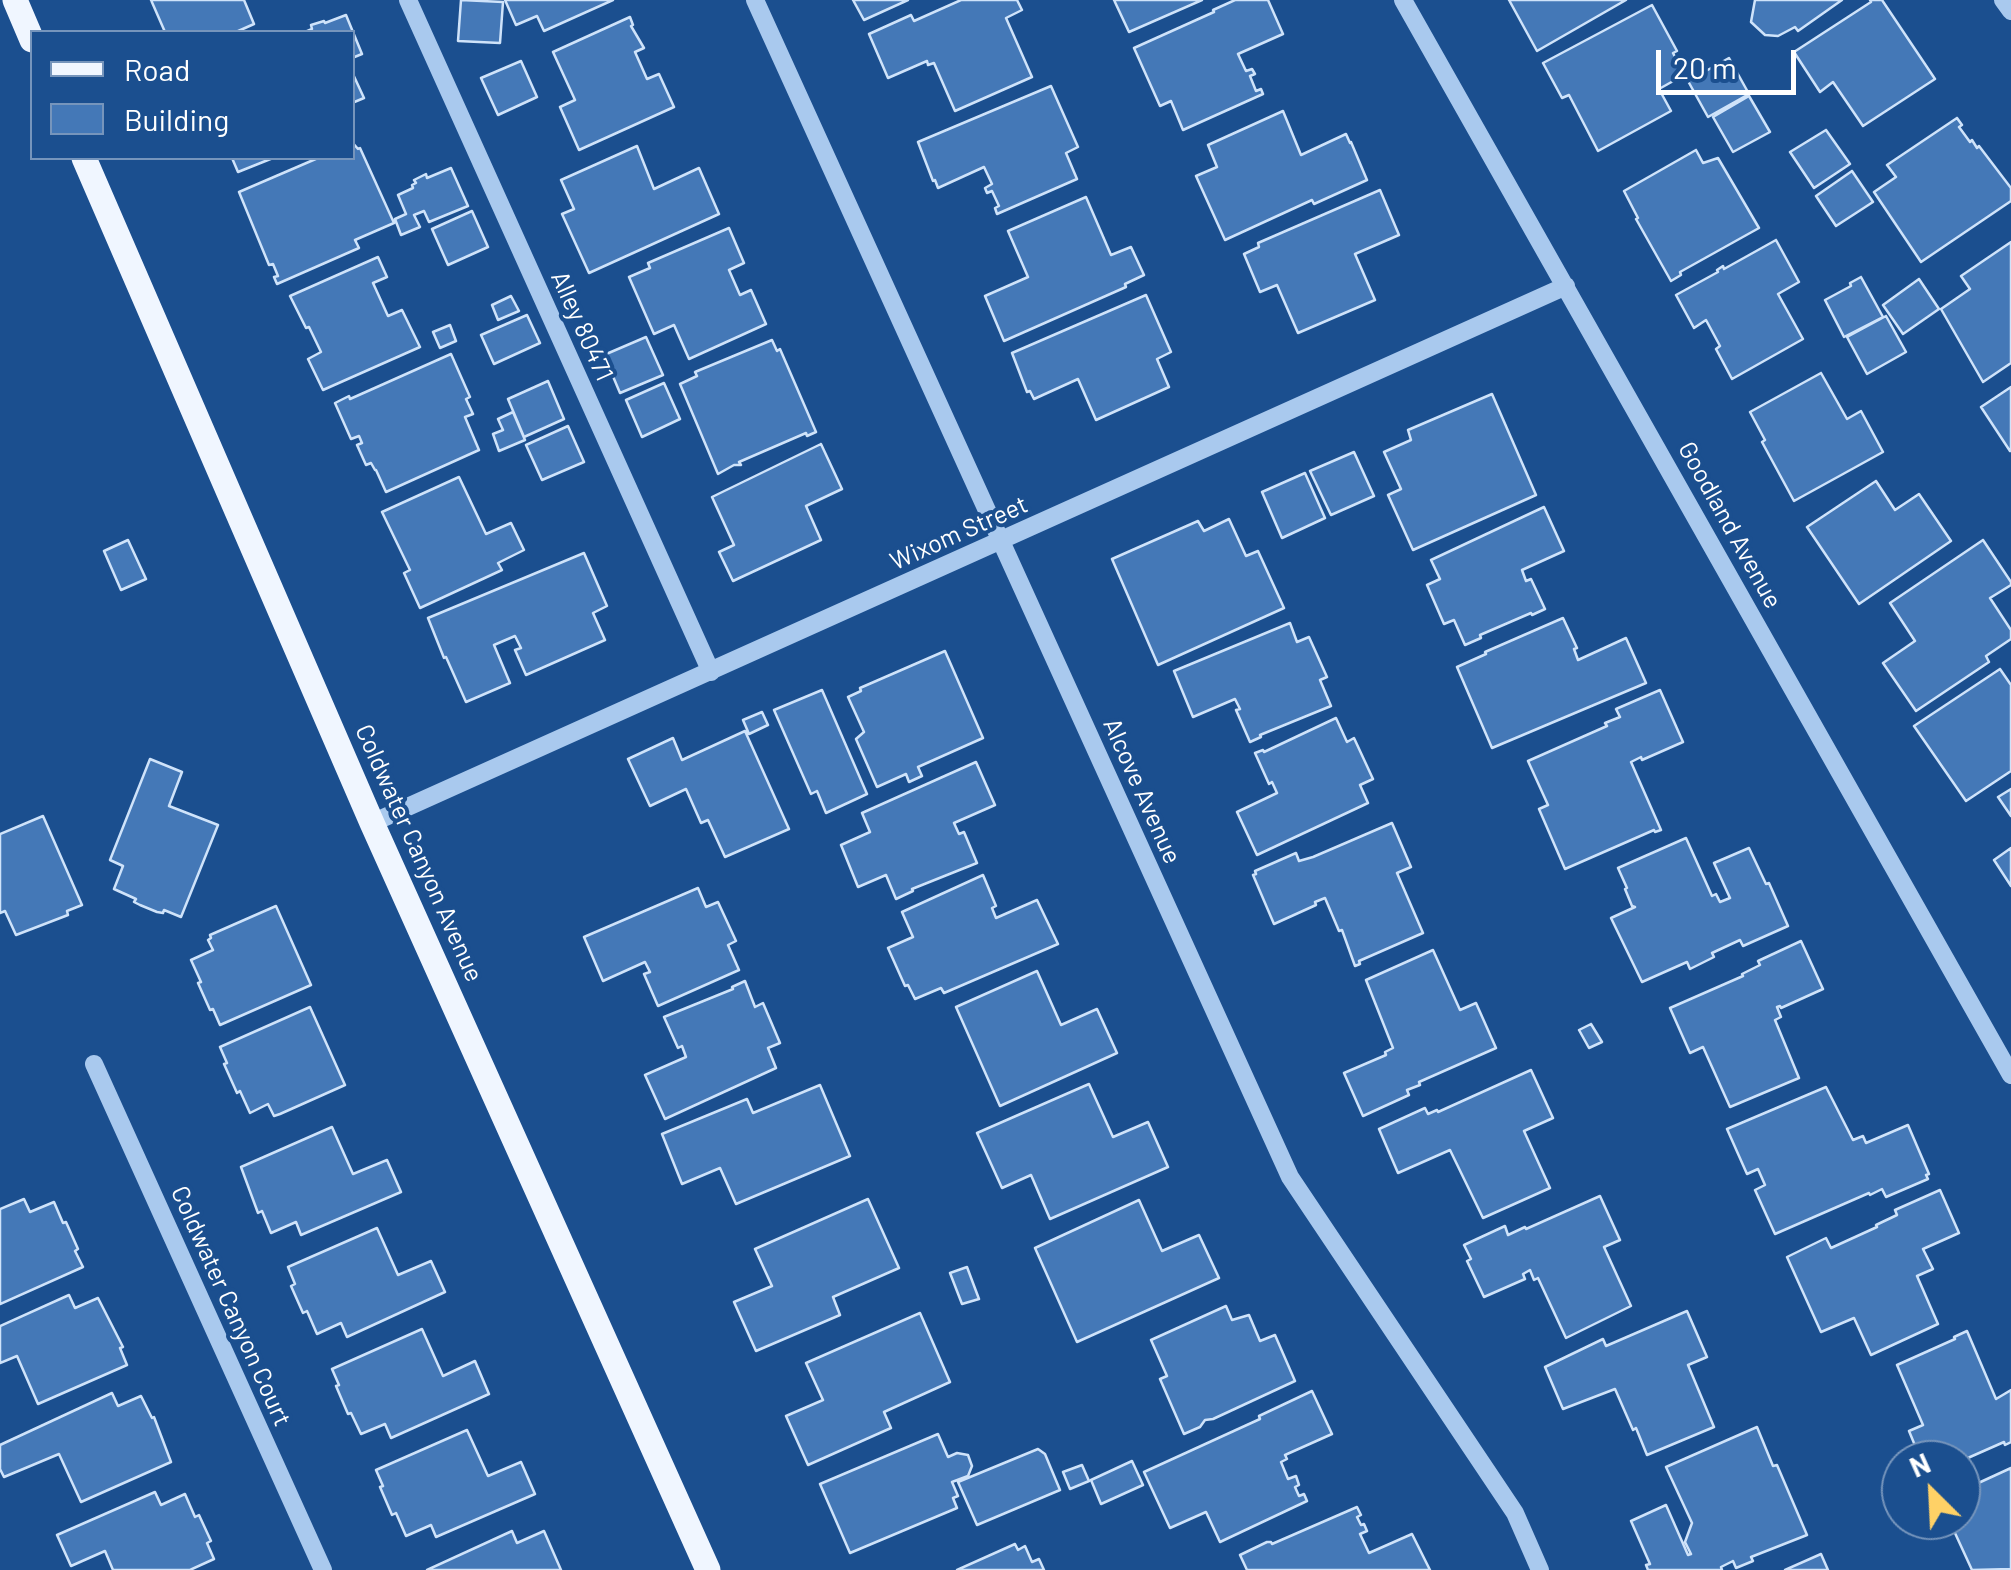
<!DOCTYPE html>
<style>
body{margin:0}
#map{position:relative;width:2011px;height:1570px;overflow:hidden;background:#1b4f8f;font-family:Barlow,sans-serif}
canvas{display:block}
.legend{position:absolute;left:30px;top:30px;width:325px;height:130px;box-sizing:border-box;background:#1b4f8f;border:2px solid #7695bc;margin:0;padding:12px 18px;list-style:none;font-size:30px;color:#fff}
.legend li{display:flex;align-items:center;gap:20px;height:50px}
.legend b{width:50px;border:2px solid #7695bc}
.north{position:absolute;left:1881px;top:1440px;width:100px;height:100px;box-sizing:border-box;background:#1b4f8f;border:2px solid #7695bc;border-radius:50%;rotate:336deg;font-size:28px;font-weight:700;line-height:40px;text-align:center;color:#fff}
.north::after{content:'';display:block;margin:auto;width:35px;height:45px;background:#ffd166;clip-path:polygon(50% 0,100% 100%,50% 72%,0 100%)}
.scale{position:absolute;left:1656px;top:50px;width:140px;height:45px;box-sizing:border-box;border:5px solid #fff;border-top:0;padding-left:12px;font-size:30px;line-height:35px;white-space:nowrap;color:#fff;-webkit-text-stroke:8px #1b4f8f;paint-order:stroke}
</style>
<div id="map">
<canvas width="2011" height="1570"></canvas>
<ul class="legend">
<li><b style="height:12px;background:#f0f6ff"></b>Road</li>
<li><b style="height:28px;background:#4478b7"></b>Building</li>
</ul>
<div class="north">N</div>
<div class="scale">20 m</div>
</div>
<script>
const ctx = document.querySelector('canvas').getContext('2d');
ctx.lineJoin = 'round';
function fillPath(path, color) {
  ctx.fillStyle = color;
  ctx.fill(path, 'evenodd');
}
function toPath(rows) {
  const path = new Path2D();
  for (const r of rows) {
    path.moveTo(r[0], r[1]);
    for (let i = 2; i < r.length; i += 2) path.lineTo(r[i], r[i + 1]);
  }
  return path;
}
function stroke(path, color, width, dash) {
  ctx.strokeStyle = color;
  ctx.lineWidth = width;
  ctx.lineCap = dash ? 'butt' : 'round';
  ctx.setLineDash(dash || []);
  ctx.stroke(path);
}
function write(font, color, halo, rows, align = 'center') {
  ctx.font = font + ' Barlow,sans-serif';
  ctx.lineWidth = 8;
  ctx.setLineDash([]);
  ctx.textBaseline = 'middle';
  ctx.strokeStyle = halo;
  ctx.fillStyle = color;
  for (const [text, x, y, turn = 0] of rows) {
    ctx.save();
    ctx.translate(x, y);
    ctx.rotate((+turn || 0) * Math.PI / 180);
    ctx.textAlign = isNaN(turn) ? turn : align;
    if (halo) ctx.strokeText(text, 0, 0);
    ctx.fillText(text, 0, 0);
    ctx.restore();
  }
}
const building = toPath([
 [151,0,244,0,254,24,236,32,165,32,151,0],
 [461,0,503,2,500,43,458,41,461,0],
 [505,0,613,0,544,31,537,16,516,25,505,0],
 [853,0,908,0,864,20,853,0],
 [961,0,1017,0,1022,10,1006,18,1032,77,955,111,934,63,928,65,927,61,888,78,869,34,911,15,914,21,961,0],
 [1114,0,1202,0,1129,32,1114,0],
 [1235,0,1268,0,1283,34,1238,54,1246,71,1252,69,1255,74,1250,76,1256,91,1261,89,1263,94,1183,130,1171,101,1160,106,1134,48,1214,12,1213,10,1235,0],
 [1509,0,1626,0,1537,51,1509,0],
 [1755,0,1842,0,1798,31,1795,27,1778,36,1765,35,1751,22,1755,0],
 [1870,0,1882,0,1935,79,1863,126,1833,82,1820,92,1794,52,1871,2,1870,0],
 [1652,5,1677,51,1673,53,1684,75,1659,89,1671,111,1598,151,1569,95,1562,98,1543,63,1652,5],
 [346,15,362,54,352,58,352,32,305,32,312,29,311,25,324,21,325,23,346,15],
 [630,17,633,25,631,26,644,48,635,52,647,79,659,74,674,107,579,150,560,107,575,100,553,52,630,17],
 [1729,58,1749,94,1708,117,1688,81,1729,58],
 [521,61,537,97,498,115,481,78,521,61],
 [352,72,364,98,352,103,352,72],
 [1051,86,1078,147,1066,153,1077,179,997,214,995,208,999,206,992,191,987,193,985,188,992,184,984,167,938,188,935,180,933,181,918,142,1051,86],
 [1749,96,1770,132,1733,152,1713,117,1749,96],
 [1283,111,1301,155,1346,134,1350,143,1351,142,1367,180,1314,204,1312,200,1225,240,1196,176,1217,167,1208,145,1283,111],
 [1957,118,1962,125,1959,127,1970,142,1972,140,1977,148,1979,146,2011,188,2011,201,1921,262,1874,192,1896,177,1887,165,1957,118],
 [1826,130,1850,164,1814,188,1790,152,1826,130],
 [352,142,358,149,360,148,394,223,355,240,359,248,277,284,274,277,278,276,273,264,269,265,239,192,318,158,352,158,352,142],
 [637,146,654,189,699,168,719,214,589,273,562,214,574,209,561,180,637,146],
 [1696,150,1703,163,1718,158,1759,228,1680,272,1681,275,1671,281,1636,219,1638,218,1624,191,1696,150],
 [232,158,273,158,238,172,232,158],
 [451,168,468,206,429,222,424,211,414,215,420,227,401,235,395,219,406,214,398,195,413,188,412,185,416,183,414,180,426,174,427,178,451,168],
 [1852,171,1873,202,1836,226,1816,196,1852,171],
 [1380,190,1399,235,1355,254,1375,300,1298,333,1277,285,1260,292,1244,254,1259,247,1258,243,1380,190],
 [1086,197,1111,255,1131,247,1144,275,1125,284,1126,287,1004,341,985,296,1028,277,1008,231,1086,197],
 [472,211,488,247,448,265,432,229,472,211],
 [729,228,744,263,729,270,740,295,751,290,766,324,689,359,674,325,654,334,629,277,650,268,648,263,729,228],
 [1776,240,1799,282,1778,294,1803,339,1732,379,1716,349,1720,346,1706,320,1694,328,1676,295,1718,272,1717,270,1723,266,1724,269,1776,240],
 [2011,242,2011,363,1983,382,1941,309,1970,289,1961,276,2011,242],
 [378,257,387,277,373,283,388,316,402,310,420,347,323,390,308,359,321,352,309,327,306,328,290,296,378,257],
 [1861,277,1883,317,1844,337,1825,300,1851,286,1850,283,1861,277],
 [1919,279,1939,309,1903,334,1883,305,1919,279],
 [1146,295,1171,352,1157,359,1169,387,1096,420,1078,379,1034,399,1030,391,1027,392,1012,353,1146,295],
 [511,296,519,311,498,320,492,305,511,296],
 [527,315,540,343,494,364,481,335,527,315],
 [1886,316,1906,352,1867,374,1847,337,1886,316],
 [450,325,456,341,440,348,433,332,450,325],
 [646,337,663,375,620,393,604,355,646,337],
 [772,340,777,351,780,349,816,432,807,436,806,433,739,462,741,465,734,465,718,474,680,384,697,376,695,372,772,340],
 [451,354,470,397,466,399,473,414,465,417,479,450,386,492,376,470,375,470,371,463,366,465,357,445,362,443,359,436,351,439,335,403,349,396,350,399,451,354],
 [1821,373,1847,419,1861,411,1883,452,1794,501,1762,442,1765,440,1750,412,1821,373],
 [548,381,564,419,524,437,508,399,548,381],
 [664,383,680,419,642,437,626,400,664,383],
 [2011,387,2011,451,2010,451,1981,407,2011,387],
 [1492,394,1536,495,1413,550,1388,495,1401,489,1384,452,1411,440,1408,430,1492,394],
 [513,412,525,440,499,451,493,434,503,430,498,419,513,412],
 [568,426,584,462,542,480,526,445,568,426],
 [821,444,842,489,806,506,821,540,733,581,719,552,734,545,712,497,821,444],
 [1354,452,1374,496,1331,515,1310,471,1354,452],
 [1305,473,1325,518,1282,538,1262,492,1305,473],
 [459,477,486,534,511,523,524,550,498,563,502,570,420,608,404,573,410,570,382,512,459,477],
 [1876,481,1895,510,1919,494,1951,541,1859,604,1807,527,1876,481],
 [1544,507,1564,551,1522,570,1526,581,1531,579,1545,609,1532,615,1531,613,1480,635,1481,638,1465,645,1454,620,1444,624,1427,585,1440,579,1431,560,1544,507],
 [1229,519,1246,556,1258,551,1284,608,1158,665,1112,559,1198,521,1204,531,1229,519],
 [128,540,146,579,121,590,104,551,128,540],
 [1983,540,2011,582,2011,585,1990,598,2011,630,2011,639,1986,656,1989,662,1916,711,1883,663,1915,641,1890,603,1983,540],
 [584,553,607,606,593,613,605,640,526,675,515,650,521,648,515,636,494,645,510,683,466,702,446,657,444,658,428,618,584,553],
 [1563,618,1577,648,1574,649,1578,660,1626,638,1646,683,1492,748,1457,667,1486,654,1485,652,1563,618],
 [1290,623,1297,642,1309,637,1327,677,1320,680,1331,706,1260,735,1261,737,1250,742,1236,710,1240,709,1235,699,1193,717,1174,671,1290,623],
 [945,651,983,738,918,767,922,776,909,782,906,774,877,787,856,739,864,732,848,697,861,691,860,688,945,651],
 [2000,669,2011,685,2011,771,1966,801,1914,726,2000,669],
 [822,690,867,794,826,813,817,791,811,794,774,710,822,690],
 [1660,690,1683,742,1642,760,1641,757,1631,762,1661,830,1655,832,1654,830,1565,869,1539,809,1548,805,1528,761,1607,726,1605,723,1620,717,1616,709,1660,690],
 [762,712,768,725,749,734,743,720,762,712],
 [1336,718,1347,742,1354,738,1373,779,1360,785,1368,803,1257,855,1237,812,1277,793,1272,782,1269,784,1255,753,1263,750,1264,752,1336,718],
 [745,731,789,829,725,857,708,820,701,823,686,789,650,806,628,759,673,738,682,760,745,731],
 [150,759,182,772,169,806,218,825,181,917,164,910,163,913,157,912,140,905,134,902,136,899,114,889,123,866,110,860,150,759],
 [976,762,995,805,954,823,959,834,964,832,977,863,912,889,913,891,896,899,886,875,858,887,841,845,870,832,862,813,976,762],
 [2011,789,2011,816,1998,797,2011,789],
 [43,816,82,905,67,911,68,915,16,935,5,911,0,913,0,834,43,816],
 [1392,823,1411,867,1397,873,1423,933,1359,961,1360,964,1355,966,1342,930,1339,931,1325,898,1315,902,1316,905,1274,924,1253,875,1256,874,1255,871,1296,853,1299,861,1313,857,1392,823],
 [1686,838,1712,896,1716,894,1720,902,1730,898,1714,863,1749,848,1766,884,1769,883,1788,926,1743,946,1740,940,1712,953,1714,957,1690,969,1687,962,1642,982,1611,918,1635,907,1632,906,1625,889,1627,888,1618,868,1686,838],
 [2011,848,2011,886,1994,860,2011,848],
 [983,875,996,906,992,908,996,918,1037,900,1058,944,944,993,941,988,915,999,908,985,905,986,888,948,913,937,902,912,983,875],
 [698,888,706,907,718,902,736,941,728,945,739,970,658,1006,644,974,650,972,645,962,603,981,584,937,698,888],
 [276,906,311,985,220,1025,213,1009,210,1010,198,983,201,982,191,960,213,950,208,940,211,938,210,935,276,906],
 [1801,941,1823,989,1781,1008,1780,1006,1777,1007,1781,1017,1775,1020,1799,1078,1730,1107,1703,1047,1690,1053,1670,1008,1743,976,1742,974,1760,965,1758,961,1801,941],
 [1433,950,1460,1010,1476,1003,1496,1048,1419,1082,1420,1085,1407,1090,1409,1095,1363,1116,1344,1073,1386,1055,1385,1052,1393,1048,1366,980,1433,950],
 [1037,971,1061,1025,1097,1009,1117,1053,1000,1106,956,1007,1037,971],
 [745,981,755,1007,763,1003,780,1043,768,1048,776,1068,665,1119,645,1075,686,1057,682,1046,678,1048,664,1017,733,989,732,987,745,981],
 [310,1007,345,1085,280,1114,274,1116,268,1104,250,1113,240,1091,237,1093,224,1064,227,1063,220,1047,310,1007],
 [1591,1024,1602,1042,1589,1048,1579,1030,1591,1024],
 [1531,1070,1553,1118,1524,1131,1550,1188,1483,1218,1450,1150,1398,1173,1379,1129,1425,1108,1428,1114,1437,1110,1438,1112,1531,1070],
 [1089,1084,1113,1137,1148,1122,1168,1167,1050,1219,1031,1175,1002,1188,977,1133,1089,1084],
 [820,1085,850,1156,736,1204,720,1168,682,1184,662,1134,747,1099,753,1113,820,1085],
 [1826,1087,1853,1140,1863,1136,1866,1143,1908,1125,1929,1174,1926,1175,1928,1179,1886,1197,1882,1189,1870,1195,1869,1193,1775,1234,1755,1190,1765,1185,1758,1169,1747,1174,1727,1129,1826,1087],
 [332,1127,353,1174,387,1160,401,1192,301,1235,296,1222,271,1233,262,1211,258,1213,241,1167,332,1127],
 [1940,1190,1959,1233,1923,1249,1933,1269,1917,1276,1938,1324,1871,1355,1854,1318,1821,1332,1787,1257,1826,1238,1831,1248,1877,1227,1876,1225,1897,1215,1895,1210,1940,1190],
 [1600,1196,1620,1240,1604,1247,1631,1306,1566,1338,1538,1278,1534,1280,1530,1270,1523,1274,1525,1279,1484,1297,1467,1261,1471,1259,1464,1245,1505,1226,1508,1235,1525,1227,1526,1229,1600,1196],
 [24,1199,30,1212,54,1202,63,1223,66,1222,78,1249,75,1251,83,1267,0,1304,0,1209,24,1199],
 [868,1199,899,1268,833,1297,840,1315,756,1351,734,1302,772,1286,755,1249,868,1199],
 [1139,1200,1162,1251,1199,1235,1219,1278,1077,1342,1035,1248,1139,1200],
 [377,1228,398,1275,431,1261,445,1292,347,1337,341,1323,317,1334,307,1311,303,1313,291,1286,295,1284,288,1267,377,1228],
 [967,1267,979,1299,962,1304,950,1273,967,1267],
 [69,1295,75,1308,98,1298,123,1347,120,1348,127,1365,38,1404,17,1356,0,1363,0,1326,69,1295],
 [1226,1306,1232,1320,1249,1315,1260,1341,1275,1335,1295,1381,1213,1419,1205,1420,1200,1427,1184,1434,1160,1379,1167,1376,1151,1340,1226,1306],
 [1687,1311,1707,1357,1688,1365,1714,1427,1647,1455,1636,1428,1633,1430,1615,1389,1563,1409,1545,1367,1603,1339,1606,1346,1687,1311],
 [920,1313,950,1382,884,1412,891,1428,808,1465,786,1416,823,1400,806,1363,920,1313],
 [422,1329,443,1376,475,1361,489,1394,391,1438,385,1424,361,1434,351,1413,348,1414,336,1386,339,1385,332,1369,422,1329],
 [1967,1331,1996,1399,2011,1390,2011,1442,2005,1445,2004,1442,1961,1461,1921,1460,1909,1431,1923,1425,1897,1365,1955,1339,1954,1337,1967,1331],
 [1312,1391,1332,1434,1285,1455,1287,1459,1281,1462,1288,1479,1296,1476,1299,1485,1295,1487,1299,1496,1304,1494,1307,1501,1220,1542,1206,1512,1170,1528,1144,1472,1260,1419,1259,1416,1312,1391],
 [112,1393,118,1406,141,1396,152,1418,154,1417,171,1462,81,1502,59,1454,4,1477,0,1469,0,1445,112,1393],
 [1757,1427,1773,1466,1777,1465,1807,1535,1751,1557,1753,1561,1736,1568,1733,1561,1721,1567,1722,1570,1648,1570,1646,1565,1650,1564,1631,1521,1666,1505,1688,1555,1691,1554,1685,1542,1692,1523,1666,1467,1757,1427],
 [467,1430,488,1476,521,1462,535,1494,436,1537,431,1525,406,1536,396,1513,392,1515,380,1487,383,1486,376,1470,467,1430],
 [938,1434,948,1457,957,1453,968,1455,972,1466,968,1476,952,1482,958,1496,953,1498,957,1508,850,1553,820,1484,938,1434],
 [1038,1449,1045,1454,1060,1490,977,1525,958,1482,1038,1449],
 [1132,1461,1143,1485,1101,1504,1091,1480,1132,1461],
 [1082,1465,1089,1481,1070,1489,1063,1472,1082,1465],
 [2011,1468,2011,1569,1972,1570,1949,1520,1961,1520,1961,1491,2011,1468],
 [155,1492,161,1505,185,1494,195,1517,199,1515,211,1541,207,1543,214,1559,190,1570,113,1570,105,1551,71,1566,57,1535,155,1492],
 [1357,1507,1361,1515,1357,1517,1361,1525,1364,1524,1367,1531,1360,1534,1369,1553,1412,1534,1430,1570,1247,1570,1240,1555,1267,1542,1271,1542,1272,1544,1357,1507],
 [512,1531,517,1543,544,1531,561,1570,427,1570,512,1531],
 [1015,1544,1018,1550,1025,1546,1032,1562,1039,1559,1044,1570,957,1570,1015,1544],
 [1821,1554,1828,1570,1785,1570,1821,1554]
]);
fillPath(building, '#4478b7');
stroke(building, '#cfe3fa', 2.5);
stroke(toPath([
 [408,0,711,672],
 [755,0,1290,1177,1515,1513,1540,1570],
 [1403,0,2011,1075],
 [2003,0,2011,11],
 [372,823,1566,286],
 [94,1064,323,1570]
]), '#a9c9ee', 18);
stroke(toPath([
 [15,0,32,40],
 [84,158,372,823,708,1570]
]), '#f0f6ff', 25);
write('25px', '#fff', '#1b4f8f', [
 ["Alley 80471",582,326,66],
 ["Goodland Avenue",1730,525,61],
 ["Wixom Street",959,533,-24],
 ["Alcove Avenue",1142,791,66],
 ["Coldwater Canyon Avenue",419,853,66],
 ["Coldwater Canyon Court",231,1306,66]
]);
</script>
